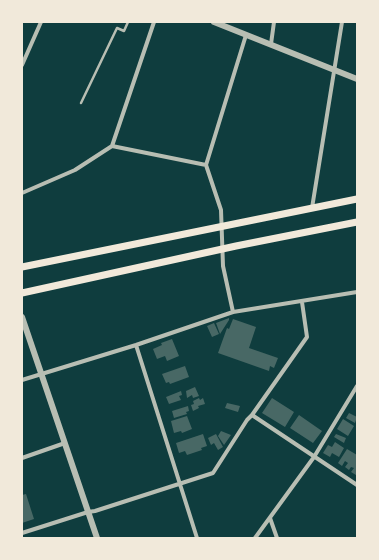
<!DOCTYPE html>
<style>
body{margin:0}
#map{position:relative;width:379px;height:560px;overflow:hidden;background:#0f3d3e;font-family:Figtree,sans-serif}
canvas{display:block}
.frame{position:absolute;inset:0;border:23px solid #f1e9da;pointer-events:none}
</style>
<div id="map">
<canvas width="379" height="560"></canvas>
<div class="frame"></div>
</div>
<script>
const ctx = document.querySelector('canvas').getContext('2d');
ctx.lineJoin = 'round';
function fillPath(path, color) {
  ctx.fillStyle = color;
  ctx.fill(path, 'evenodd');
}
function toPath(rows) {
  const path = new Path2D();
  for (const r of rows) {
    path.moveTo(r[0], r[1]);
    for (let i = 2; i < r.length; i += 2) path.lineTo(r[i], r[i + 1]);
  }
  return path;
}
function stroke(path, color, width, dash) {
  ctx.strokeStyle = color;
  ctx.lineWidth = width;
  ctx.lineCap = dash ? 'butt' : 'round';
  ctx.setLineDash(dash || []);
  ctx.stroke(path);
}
fillPath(toPath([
 [229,318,229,320,220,334,216,323],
 [233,319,256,327,249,348,278,358,274,368,270,366,269,371,218,353,227,328,229,329],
 [214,323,219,334,212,337,207,326],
 [172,339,179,356,167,361,165,356,157,359,153,349,162,345,161,343],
 [185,366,189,377,170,384,169,382,166,383,162,374],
 [195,387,199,396,193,398,192,395,187,398,186,391],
 [181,391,182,395,179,396,181,400,169,404,166,397],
 [199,398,200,400,203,398,205,404,198,406,199,408,193,411,191,405,194,404,193,401],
 [272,398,294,412,285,427,262,413],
 [227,403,240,406,238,412,225,408],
 [188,406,189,411,186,412,187,414,174,418,172,411],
 [349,413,357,417,355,423,346,418],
 [299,415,322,431,313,443,290,428],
 [187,416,192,429,182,433,181,431,174,433,171,421],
 [343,419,354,426,348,436,337,429],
 [221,431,231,435,224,445,218,436],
 [203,434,207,446,201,448,202,450,187,455,185,451,179,453,176,443],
 [216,434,223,447,218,450,214,443,211,445,208,438],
 [336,434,346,438,344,443,334,437],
 [335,442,344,448,339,457,332,453,330,457,323,453,328,445,332,447],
 [347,449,357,455,356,475,351,472,354,468,351,467,349,470,345,467,348,463,345,461,342,466,338,463],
 [26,494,34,519,22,523,22,495]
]), '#486865');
stroke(toPath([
 [81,103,117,28,124,31,128,22]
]), '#b8beb3', 2.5);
stroke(toPath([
 [271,44,274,22],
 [22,65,41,22],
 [112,146,206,165],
 [22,193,75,170,112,146,154,22],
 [312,208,342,22],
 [233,312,223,266,221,210,206,165,246,35],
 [136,345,197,538],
 [22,380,136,345,233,312,357,292],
 [252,415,357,485],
 [22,458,65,443],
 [270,518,277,538],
 [22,533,88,512,95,511,213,473,247,420,252,415,307,337,302,302],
 [255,538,314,457,357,386]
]), '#b8beb3', 4);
stroke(toPath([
 [214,22,357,79],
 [22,317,97,538]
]), '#b8beb3', 6);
stroke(toPath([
 [22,267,357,199],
 [22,293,236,246,357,222]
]), '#f1e9da', 7);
</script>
